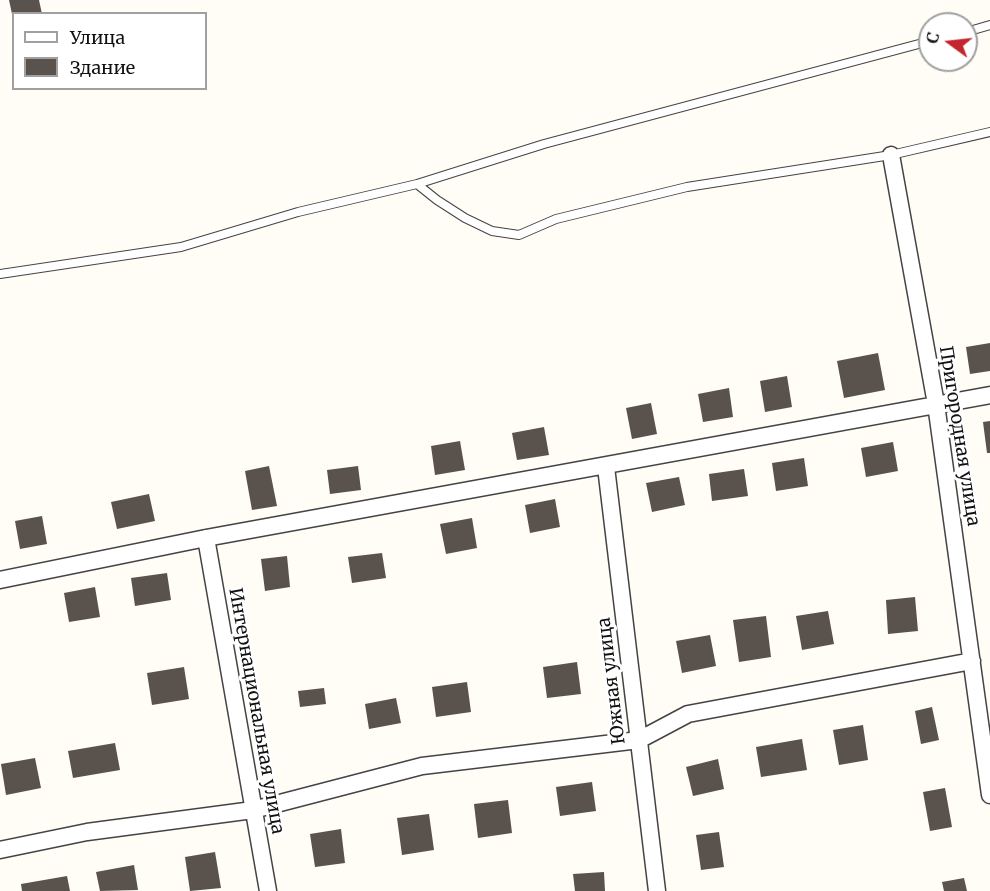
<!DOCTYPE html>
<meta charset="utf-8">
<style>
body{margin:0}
#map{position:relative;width:990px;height:891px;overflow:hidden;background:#fffdf5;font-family:Merriweather,serif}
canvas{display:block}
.legend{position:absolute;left:12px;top:12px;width:195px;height:78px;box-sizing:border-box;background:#fff;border:2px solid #a0a0a0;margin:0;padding:8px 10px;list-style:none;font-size:18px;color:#111}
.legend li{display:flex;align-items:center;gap:12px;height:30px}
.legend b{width:30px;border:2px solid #a0a0a0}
.north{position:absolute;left:918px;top:12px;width:60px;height:60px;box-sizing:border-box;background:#fff;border:2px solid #a0a0a0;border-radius:50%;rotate:285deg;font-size:16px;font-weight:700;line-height:24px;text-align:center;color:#111}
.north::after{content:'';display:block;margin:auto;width:21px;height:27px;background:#c4262e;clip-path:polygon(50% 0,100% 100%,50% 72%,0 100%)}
</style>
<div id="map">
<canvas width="990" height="891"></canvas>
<ul class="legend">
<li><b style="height:8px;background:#fff"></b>Улица</li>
<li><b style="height:16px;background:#5a524d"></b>Здание</li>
</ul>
<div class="north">С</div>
</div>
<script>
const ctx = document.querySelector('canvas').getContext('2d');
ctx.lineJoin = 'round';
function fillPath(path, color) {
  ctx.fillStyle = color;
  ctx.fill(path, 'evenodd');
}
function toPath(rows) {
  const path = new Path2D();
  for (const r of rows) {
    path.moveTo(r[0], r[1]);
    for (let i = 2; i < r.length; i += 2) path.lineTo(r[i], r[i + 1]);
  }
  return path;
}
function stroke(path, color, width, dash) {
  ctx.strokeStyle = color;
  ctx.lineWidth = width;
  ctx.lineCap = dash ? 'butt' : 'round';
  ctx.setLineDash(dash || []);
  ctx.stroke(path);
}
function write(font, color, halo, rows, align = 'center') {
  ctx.font = font + ' Merriweather,serif';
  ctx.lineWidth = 6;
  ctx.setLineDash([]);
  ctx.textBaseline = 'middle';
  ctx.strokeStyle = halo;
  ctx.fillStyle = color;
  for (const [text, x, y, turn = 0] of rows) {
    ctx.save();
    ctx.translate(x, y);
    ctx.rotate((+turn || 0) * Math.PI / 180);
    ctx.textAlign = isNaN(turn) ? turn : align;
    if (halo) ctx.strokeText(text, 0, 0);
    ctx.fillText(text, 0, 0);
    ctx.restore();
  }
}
fillPath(toPath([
 [9,0,39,0,42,14,12,14],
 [990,343,990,371,970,374,966,347],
 [878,353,885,390,844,398,837,361],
 [787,376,792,407,765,412,760,381],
 [729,388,733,417,703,422,698,394],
 [651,403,657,434,632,439,626,408],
 [990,421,990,453,987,453,983,422],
 [544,427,549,455,517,460,512,433],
 [460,441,465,470,435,475,431,446],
 [893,442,898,471,866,477,861,448],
 [804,458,808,486,776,491,772,463],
 [269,466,277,506,252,510,245,471],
 [358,466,361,490,330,494,327,470],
 [744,469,748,496,712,501,709,474],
 [679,477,685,505,652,512,646,483],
 [149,494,155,521,117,529,111,502],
 [555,499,560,527,530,533,525,505],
 [42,516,47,544,20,549,15,521],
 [472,518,477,548,446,554,440,524],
 [382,553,386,578,352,583,348,557],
 [287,556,290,587,265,591,261,559],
 [167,573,171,600,135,606,131,578],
 [95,587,100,617,69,622,64,593],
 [915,597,918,631,888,634,886,600],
 [828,611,834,644,802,650,796,616],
 [766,616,771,657,739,662,733,620],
 [710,635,716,666,682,673,676,641],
 [577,662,581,694,547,698,543,667],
 [184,667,189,699,152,705,147,673],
 [467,682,471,712,436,717,432,687],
 [324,688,326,704,300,707,298,691],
 [396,698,401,723,369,729,365,704],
 [932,707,939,740,921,744,915,711],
 [863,725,868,760,839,765,833,730],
 [802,739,807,770,761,777,756,747],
 [115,743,120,770,73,778,68,751],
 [35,758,41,788,6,795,1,764],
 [718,759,724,789,693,796,686,767],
 [592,782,596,811,560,816,556,787],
 [945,788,952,827,930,831,923,792],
 [508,800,512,833,478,838,474,804],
 [429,814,434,850,402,855,397,818],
 [341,829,345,863,315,867,310,834],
 [719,832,724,867,701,870,696,835],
 [215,852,221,888,190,891,185,857],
 [134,865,138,890,100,891,96,872],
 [604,872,605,891,575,891,573,874],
 [67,876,70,891,22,891,21,884],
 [964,878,967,891,944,891,942,882]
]), '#5a524d');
const service = toPath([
 [966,32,990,25],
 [417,184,544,144,930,41],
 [0,274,181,247,298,212,417,184,437,200,465,218,492,231,519,235,556,219,687,187,891,155,990,132]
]);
const minor = toPath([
 [891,155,936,404,990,795],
 [606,467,657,891],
 [206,538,268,891],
 [0,580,206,538,990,395],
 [0,850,87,832,253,810,422,766,639,740,688,714,972,661]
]);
stroke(service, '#444', 10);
stroke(minor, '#444', 19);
stroke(service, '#fff', 8);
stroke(minor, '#fff', 16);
write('18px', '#111', '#fff', [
 ["Пригородная улица",959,436,81],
 ["Южная улица",612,681,-97],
 ["Интернациональная улица",256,711,80]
]);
</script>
